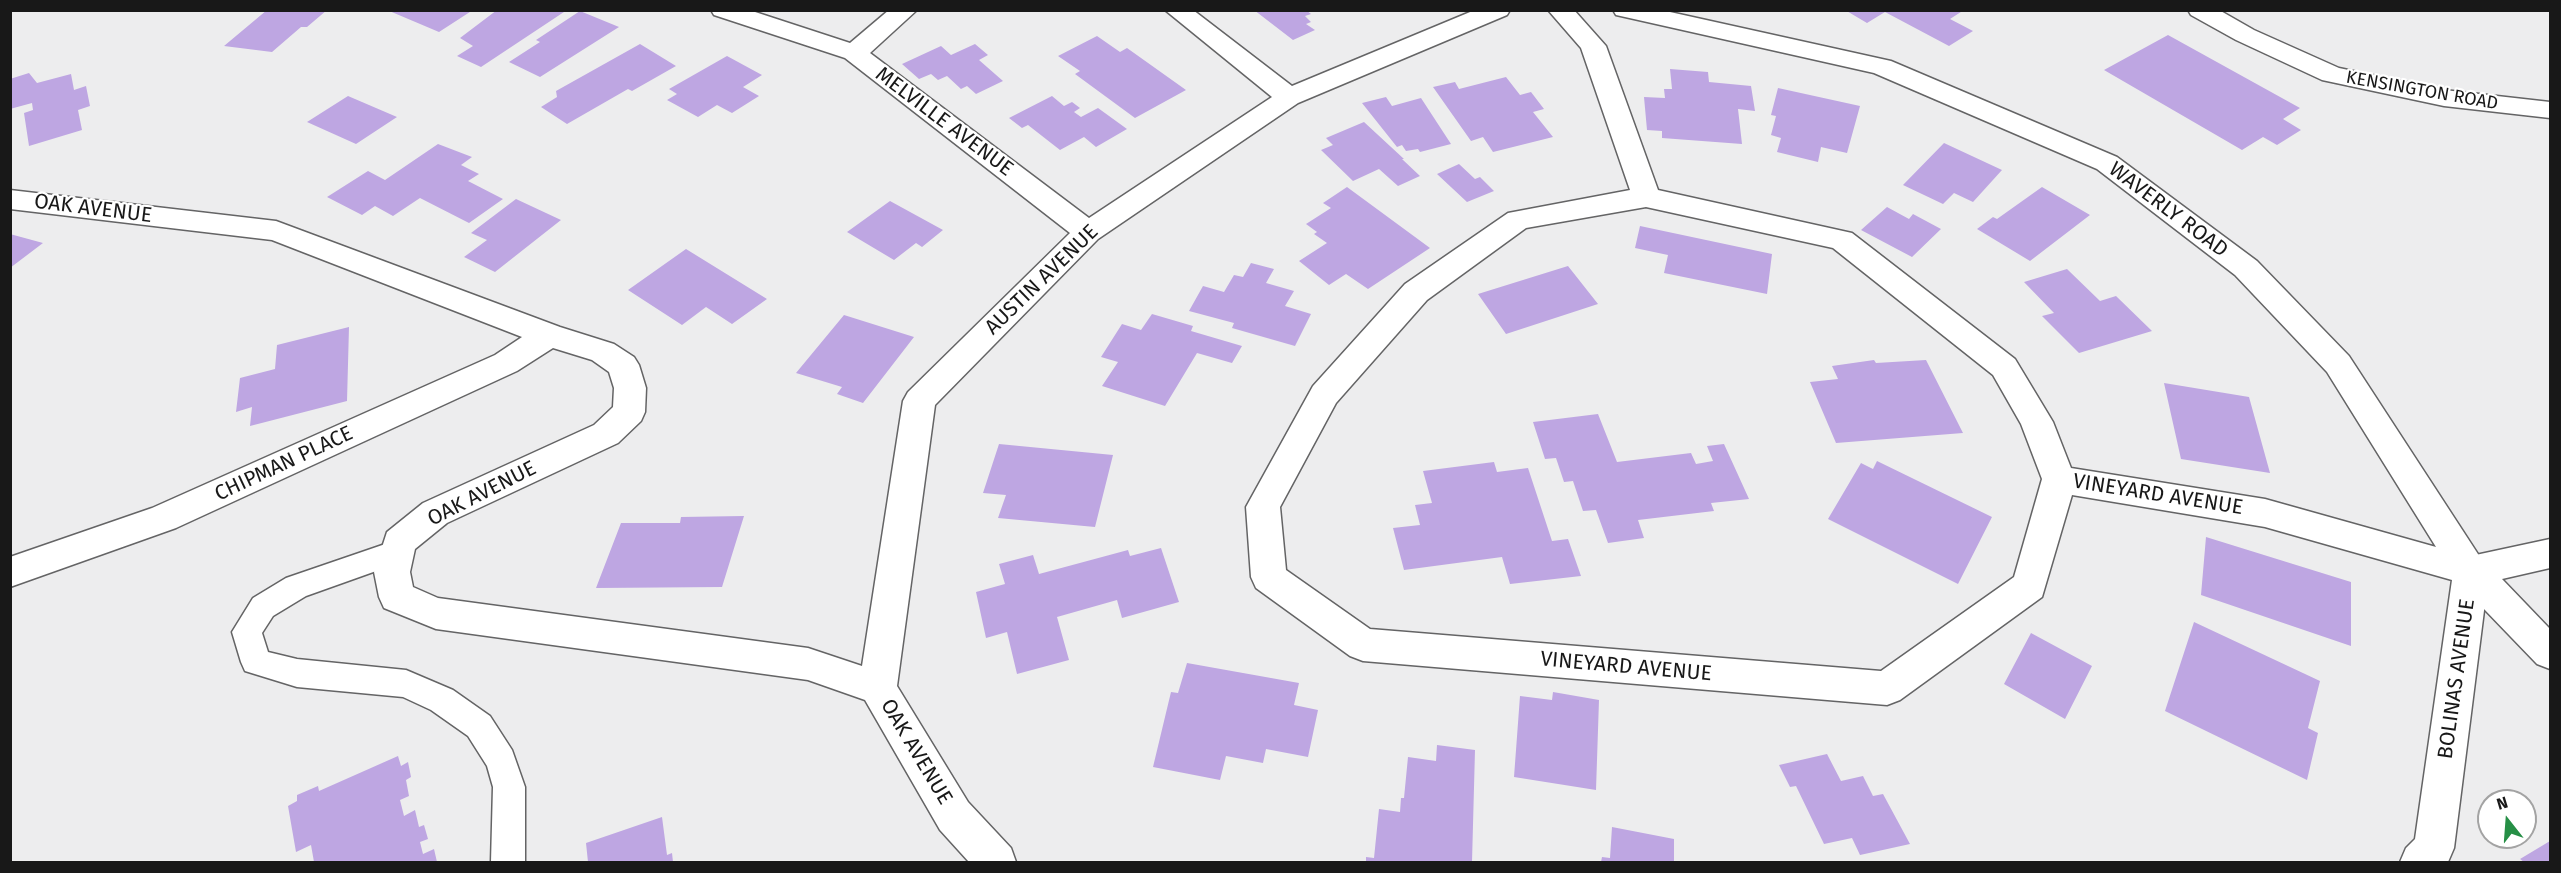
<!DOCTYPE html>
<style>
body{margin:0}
#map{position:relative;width:2561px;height:873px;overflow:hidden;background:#ededee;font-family:"Fira Sans",sans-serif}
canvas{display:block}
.frame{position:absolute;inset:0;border:12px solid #181818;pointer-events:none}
.north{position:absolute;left:2477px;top:789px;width:60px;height:60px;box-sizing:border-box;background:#fff;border:2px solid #a3a3a3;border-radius:50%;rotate:343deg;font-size:16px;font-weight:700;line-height:24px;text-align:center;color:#181818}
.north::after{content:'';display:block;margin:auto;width:21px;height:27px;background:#268f46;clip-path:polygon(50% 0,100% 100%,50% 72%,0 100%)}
</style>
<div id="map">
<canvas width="2561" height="873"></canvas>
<div class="frame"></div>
<div class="north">N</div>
</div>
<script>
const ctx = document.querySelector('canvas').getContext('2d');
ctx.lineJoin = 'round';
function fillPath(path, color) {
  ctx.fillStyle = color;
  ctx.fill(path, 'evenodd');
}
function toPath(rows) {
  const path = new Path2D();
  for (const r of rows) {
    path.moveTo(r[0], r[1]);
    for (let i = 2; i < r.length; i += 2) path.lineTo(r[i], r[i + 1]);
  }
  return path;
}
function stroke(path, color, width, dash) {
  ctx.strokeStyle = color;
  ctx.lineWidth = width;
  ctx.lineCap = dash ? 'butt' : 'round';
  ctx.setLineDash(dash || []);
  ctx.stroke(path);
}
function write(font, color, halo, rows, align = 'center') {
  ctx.font = font + ' "Fira Sans",sans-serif';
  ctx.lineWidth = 4.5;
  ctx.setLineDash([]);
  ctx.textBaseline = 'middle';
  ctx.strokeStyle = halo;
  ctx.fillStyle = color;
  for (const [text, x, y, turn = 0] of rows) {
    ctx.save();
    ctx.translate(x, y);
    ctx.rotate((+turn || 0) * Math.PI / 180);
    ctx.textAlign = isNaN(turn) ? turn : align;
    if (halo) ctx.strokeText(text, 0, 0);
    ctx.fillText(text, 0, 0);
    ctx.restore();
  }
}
fillPath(toPath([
 [267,10,327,10,307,27,301,27,272,52,224,46],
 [387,10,473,10,439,32],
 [497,10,567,10,481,67,457,56,473,46,460,38],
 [1254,10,1306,10,1311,14,1305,16,1311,22,1306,24,1315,30,1293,40],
 [1845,10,1964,10,1950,19,1973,31,1949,46,1885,12,1867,23],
 [580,11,619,27,540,77,509,62,540,42,536,40],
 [2168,35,2300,108,2283,119,2301,130,2277,145,2263,137,2242,150,2104,70],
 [1097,36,1120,52,1127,48,1186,90,1135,118,1075,74,1080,71,1058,56],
 [640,44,676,66,632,91,628,89,567,124,541,107,557,97,556,91],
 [975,44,988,55,979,60,1003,81,976,94,967,86,961,89,947,76,938,80,931,74,919,79,902,64,941,46,951,55],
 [727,56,762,75,743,87,759,96,732,113,717,105,698,117,667,100,677,94,669,89],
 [1670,69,1708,72,1709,82,1751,86,1755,111,1738,109,1742,144,1662,138,1662,131,1647,130,1644,97,1665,98,1664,89,1672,89],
 [29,73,37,83,71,74,74,90,86,86,90,106,78,110,82,130,29,146,24,113,33,110,32,103,10,109,10,79],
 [1506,77,1520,95,1531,92,1544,109,1533,112,1553,137,1493,152,1483,137,1471,141,1433,87,1455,82,1459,89],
 [1778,88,1860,106,1847,153,1821,147,1818,162,1777,152,1781,138,1771,135,1776,116,1771,115],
 [348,96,397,117,356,144,307,122],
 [1052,96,1064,106,1072,102,1080,108,1074,112,1081,117,1098,108,1127,129,1096,147,1084,137,1060,150,1028,125,1022,128,1009,118],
 [1386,97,1392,106,1421,98,1451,144,1420,152,1418,149,1406,151,1402,145,1397,147,1362,103],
 [1364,122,1404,159,1402,159,1420,176,1398,186,1379,169,1353,181,1321,150,1333,145,1326,138],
 [1944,143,2002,170,1973,202,1954,193,1943,204,1903,185],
 [438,144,472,157,461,165,479,174,468,181,503,199,469,223,420,198,393,216,375,206,362,215,327,197,368,171,385,180],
 [1459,164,1475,179,1480,177,1494,191,1467,202,1437,174],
 [1347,187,1430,248,1368,289,1346,274,1329,285,1299,261,1327,243,1314,234,1317,232,1306,224,1331,208,1323,203],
 [2042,187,2090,215,2030,261,1977,229,1993,217,1997,219],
 [516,199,561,220,495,272,464,257,487,240,471,233],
 [890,201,943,230,922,247,916,243,894,260,847,232],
 [1887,207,1909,219,1913,214,1941,229,1912,257,1861,230],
 [1640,226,1772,254,1767,294,1664,273,1668,255,1635,248],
 [10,234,43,243,10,268],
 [686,249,767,299,732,324,706,307,682,325,628,290],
 [1251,263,1274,269,1266,283,1294,291,1285,306,1311,314,1295,346,1232,328,1234,323,1189,311,1203,286,1224,292,1234,275,1243,277],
 [1568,266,1598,304,1506,334,1478,294],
 [2067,269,2100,301,2116,296,2152,331,2079,353,2042,316,2054,313,2024,282],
 [1152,314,1193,326,1191,331,1242,346,1232,363,1197,353,1165,406,1102,386,1118,362,1101,357,1122,324,1141,330],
 [844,315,914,337,863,403,837,394,842,387,796,373],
 [349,327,347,401,250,426,252,407,236,412,240,378,275,369,277,345],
 [1874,360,1876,363,1926,360,1963,433,1836,443,1810,382,1838,379,1832,366],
 [2164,383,2249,397,2270,473,2181,459],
 [1598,414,1617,462,1691,453,1696,464,1713,461,1707,446,1724,444,1749,499,1711,503,1714,511,1638,520,1644,538,1608,543,1596,510,1583,511,1573,481,1564,482,1556,458,1545,459,1533,422],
 [999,444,1113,455,1095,527,998,518,1006,495,983,493],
 [1877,461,1992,517,1958,584,1828,519,1861,463,1873,469],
 [1494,462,1497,472,1528,468,1552,541,1568,539,1581,576,1510,584,1502,557,1404,570,1393,528,1420,525,1415,505,1432,503,1423,471],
 [744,516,722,587,596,588,621,523,680,523,681,517],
 [2206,537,2351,582,2351,646,2201,595],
 [1161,548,1179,602,1122,618,1117,600,1057,617,1069,660,1017,674,1007,632,986,638,976,592,1005,584,999,564,1033,555,1039,574,1128,550,1130,556],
 [2194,622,2320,681,2308,728,2318,733,2307,780,2165,711],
 [2031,633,2092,666,2065,719,2004,684],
 [1187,663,1299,683,1294,705,1318,710,1308,757,1266,749,1263,763,1226,756,1220,780,1153,767,1171,692,1178,693],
 [1553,692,1599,700,1596,790,1514,777,1520,696,1552,700],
 [1437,745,1475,750,1472,862,1366,862,1366,857,1374,858,1379,809,1400,812,1401,798,1404,798,1408,757,1436,761],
 [1827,754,1841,781,1863,776,1873,796,1883,794,1910,844,1860,855,1852,838,1824,844,1796,786,1790,787,1779,765],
 [398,756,401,766,408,762,411,777,406,780,409,796,400,800,404,816,415,810,419,827,424,825,428,839,420,842,423,854,434,849,437,862,314,862,311,845,296,852,288,806,297,801,297,795,318,786,319,791],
 [662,817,667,855,672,853,673,862,588,862,586,843],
 [1612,827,1674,839,1674,862,1601,862,1602,857,1610,858],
 [2550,841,2550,862,2524,862,2520,859]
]), '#bea6e2');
const service = toPath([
 [397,540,407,544,411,552,407,560,306,596,273,616,262,633,268,652,297,659,406,670,453,690,490,716,512,750,525,787,525,862,491,862,493,787,487,766,468,736,431,710,403,697,297,687,245,671,241,662,232,632,253,598,286,578,397,540]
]);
const minor = toPath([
 [711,10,749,10,850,43,889,10,917,10,870,53,1089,218,1272,97,1165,10,1193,10,1292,86,1475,10,1510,10,1507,15,1298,103,1098,239,935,405,897,686,968,802,1011,848,1016,862,969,862,940,830,865,700,808,680,436,629,384,608,379,597,374,572,387,532,423,503,594,425,613,407,614,388,609,372,592,360,553,348,517,371,176,528,10,587,10,557,152,508,495,355,522,337,272,240,10,209,10,190,276,221,560,327,614,344,634,357,639,365,646,388,645,412,641,421,618,443,447,523,415,549,410,572,413,587,438,598,808,648,862,666,903,401,908,392,1070,233,845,58,714,15,711,10],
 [1548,10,1574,10,1606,46,1658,190,1852,233,2015,359,2053,422,2071,468,2265,499,2436,547,2327,372,2235,275,2097,169,1874,73,1625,17,1616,15,1613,10,1661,10,1891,61,2117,157,2257,261,2349,356,2489,571,2454,848,2448,862,2400,862,2406,848,2415,839,2452,580,2265,527,2072,495,2042,597,1900,700,1887,705,1363,661,1350,656,1256,588,1251,577,1246,507,1313,386,1405,284,1508,213,1630,190,1581,48,1548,10],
 [1646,207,1833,248,1993,375,2021,424,2042,479,2014,577,1881,671,1370,629,1286,570,1280,507,1336,403,1427,300,1526,228,1646,207],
 [2188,10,2219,10,2254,30,2339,68,2444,90,2550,102,2550,118,2444,106,2322,80,2236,40,2191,15,2188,10]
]);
const tertiary = toPath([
 [2550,539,2550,568,2502,579,2550,629,2550,669,2537,664,2458,582,2453,571,2458,560,2471,556,2550,539]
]);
stroke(service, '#646465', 3);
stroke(minor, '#646465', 3);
stroke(tertiary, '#646465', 3);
fillPath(service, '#fff');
fillPath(minor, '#fff');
fillPath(tertiary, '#fff');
write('18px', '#181818', '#fff', [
 ["KENSINGTON ROAD",2422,91,10]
]);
write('21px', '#181818', '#fff', [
 ["MELVILLE AVENUE",944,122,37],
 ["OAK AVENUE",93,209,7],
 ["WAVERLY ROAD",2168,210,37],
 ["AUSTIN AVENUE",1042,280,-44],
 ["CHIPMAN PLACE",284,464,-25],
 ["OAK AVENUE",482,494,-27],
 ["VINEYARD AVENUE",2158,495,9],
 ["VINEYARD AVENUE",1626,667,5],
 ["BOLINAS AVENUE",2457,679,-82],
 ["OAK AVENUE",916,752,59]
]);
</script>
